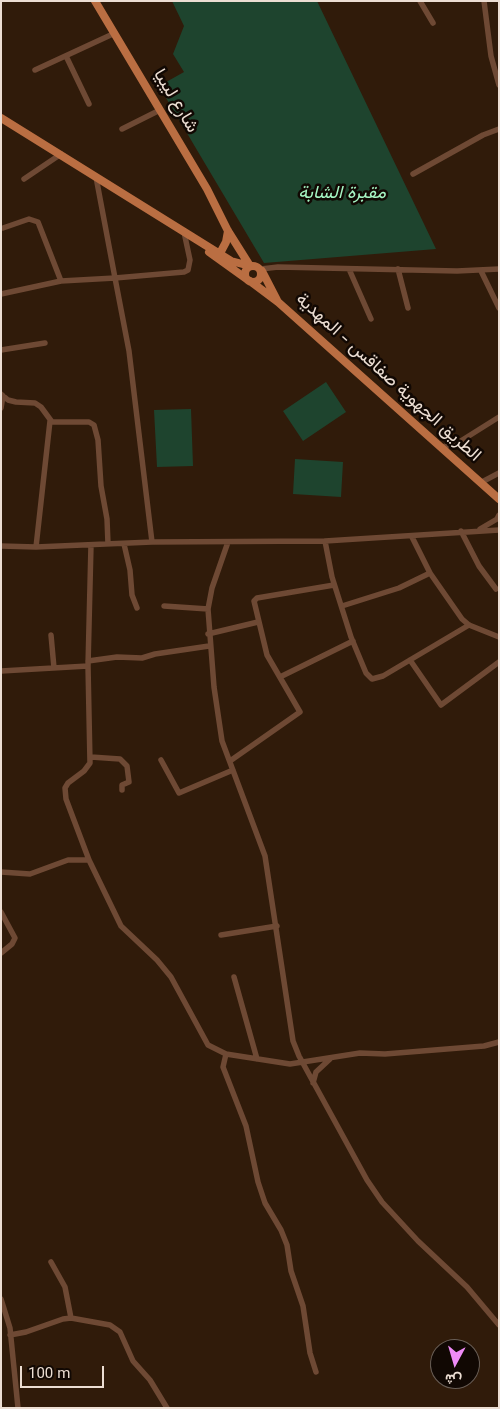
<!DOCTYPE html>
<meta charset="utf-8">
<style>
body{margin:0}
#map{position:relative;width:500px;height:1409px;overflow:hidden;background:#301b0a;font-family:Georgia,Vazirmatn,serif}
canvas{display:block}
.frame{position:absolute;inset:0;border:2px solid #ecded3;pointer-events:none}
.north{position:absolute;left:430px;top:1339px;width:50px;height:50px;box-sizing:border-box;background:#110803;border:1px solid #695e56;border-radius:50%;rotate:186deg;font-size:14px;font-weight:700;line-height:20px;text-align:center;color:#ecded3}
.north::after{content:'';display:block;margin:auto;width:18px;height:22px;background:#ef8bf7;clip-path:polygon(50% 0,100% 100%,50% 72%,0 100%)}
.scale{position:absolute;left:20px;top:1366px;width:84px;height:22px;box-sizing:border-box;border:2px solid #ecded3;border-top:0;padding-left:6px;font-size:15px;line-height:18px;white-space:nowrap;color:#ecded3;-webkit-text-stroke:4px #110803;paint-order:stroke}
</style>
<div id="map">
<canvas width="500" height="1409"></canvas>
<div class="frame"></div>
<div class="north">ش</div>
<div class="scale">100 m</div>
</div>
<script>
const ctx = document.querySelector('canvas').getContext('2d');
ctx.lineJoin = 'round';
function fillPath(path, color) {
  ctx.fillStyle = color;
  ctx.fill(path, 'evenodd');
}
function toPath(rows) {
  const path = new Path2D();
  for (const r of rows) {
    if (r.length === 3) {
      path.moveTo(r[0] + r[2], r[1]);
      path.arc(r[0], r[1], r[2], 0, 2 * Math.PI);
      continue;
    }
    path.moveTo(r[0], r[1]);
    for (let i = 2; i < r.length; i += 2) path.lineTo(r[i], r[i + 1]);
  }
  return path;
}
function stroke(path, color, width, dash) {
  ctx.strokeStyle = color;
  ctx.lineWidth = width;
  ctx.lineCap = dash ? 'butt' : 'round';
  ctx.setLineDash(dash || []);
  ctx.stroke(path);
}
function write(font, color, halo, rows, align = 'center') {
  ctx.font = font + ' Georgia,Vazirmatn,serif';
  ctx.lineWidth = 5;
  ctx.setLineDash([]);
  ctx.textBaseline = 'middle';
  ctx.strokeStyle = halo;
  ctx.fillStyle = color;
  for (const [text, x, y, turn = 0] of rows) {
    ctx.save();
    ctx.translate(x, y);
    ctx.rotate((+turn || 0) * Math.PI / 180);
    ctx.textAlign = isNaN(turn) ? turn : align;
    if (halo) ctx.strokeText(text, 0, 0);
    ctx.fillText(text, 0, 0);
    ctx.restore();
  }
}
fillPath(toPath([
 [172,1,317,1,436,249,264,263,159,86,184,72,173,54,184,26],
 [326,382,346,412,303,441,283,411],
 [191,409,193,466,157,467,154,410],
 [295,459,343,462,341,497,293,494]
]), '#1e442e');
stroke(toPath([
 [420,1,433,23],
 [484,1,491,56,499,85],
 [66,56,89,104],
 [35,70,115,33],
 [122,129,160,110],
 [413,174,483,135,499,129],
 [24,179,61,154],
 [3,228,29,219,38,222,61,281],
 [261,269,278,267,457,271,499,269],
 [349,269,371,319],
 [398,269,408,308],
 [481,271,499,308],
 [1,294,61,281,115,278,96,177],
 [1,350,45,343],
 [1,394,8,400,16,402,35,403,41,407,52,422,89,422,94,425,98,440,101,486,107,519,108,544],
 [1,408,3,396],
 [442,447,456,444,499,417],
 [480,483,499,473],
 [480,529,497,519,499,515],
 [461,531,479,566,496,589],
 [412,537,430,573,462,619,469,625,499,637],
 [325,541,332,577,351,637,366,673,372,679,383,676,469,625],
 [152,542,129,351,115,278,184,272,188,270,190,260,184,232],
 [228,542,212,588,208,609,214,687,222,741,265,856,293,1041,299,1056,367,1180,382,1202,418,1241,467,1287,499,1325],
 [124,544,130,570,132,595,137,608],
 [91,545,88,666,90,763,84,771,68,783,65,788,66,799,89,860,121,926,157,960,171,977,208,1045,226,1054,290,1064,360,1053,385,1054,484,1046,499,1042],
 [1,546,36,547,152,542,325,541,499,530],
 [36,547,50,421],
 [164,606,208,609],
 [342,606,399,588,430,573],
 [208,634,258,622],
 [51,635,54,668],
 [410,660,441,705,499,662],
 [88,661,117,657,142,658,155,654,209,646],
 [1,671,88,666],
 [280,677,353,641],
 [91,757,120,759,127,766,129,782,122,785,122,790],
 [161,760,179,793,233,770],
 [230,761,300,712,267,655,254,601,257,598,334,585],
 [1,872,30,874,68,860,89,860],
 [1,912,15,938,12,944,1,953],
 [221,935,277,926],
 [234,977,257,1059],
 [226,1054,223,1067,246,1126,258,1182,265,1203,281,1230,287,1245,291,1271,303,1306,310,1353,316,1372],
 [313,1083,316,1072,330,1059],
 [51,1262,65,1287,71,1318],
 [1,1299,10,1328,18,1408],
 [10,1335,26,1332,63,1319,71,1318,110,1325,120,1332,133,1361,150,1380,167,1408]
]), '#6e4934', 5.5);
stroke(toPath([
 [95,1,207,189,228,231,250,266],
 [1,118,231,261,250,266],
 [209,252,248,280],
 [218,257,226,242,228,231],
 [253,274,8],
 [262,271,277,300],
 [250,281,278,302,499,499]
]), '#ba6e42', 8);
write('18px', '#ecded3', '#110803', [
 ["شارع ليبيا",174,102,59],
 ["الطريق الجهوية صفاقس - المهدية",387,379,42]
]);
write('italic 18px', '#a7f7c5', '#110803', [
 ["مقبرة الشابة",342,195]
]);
</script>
